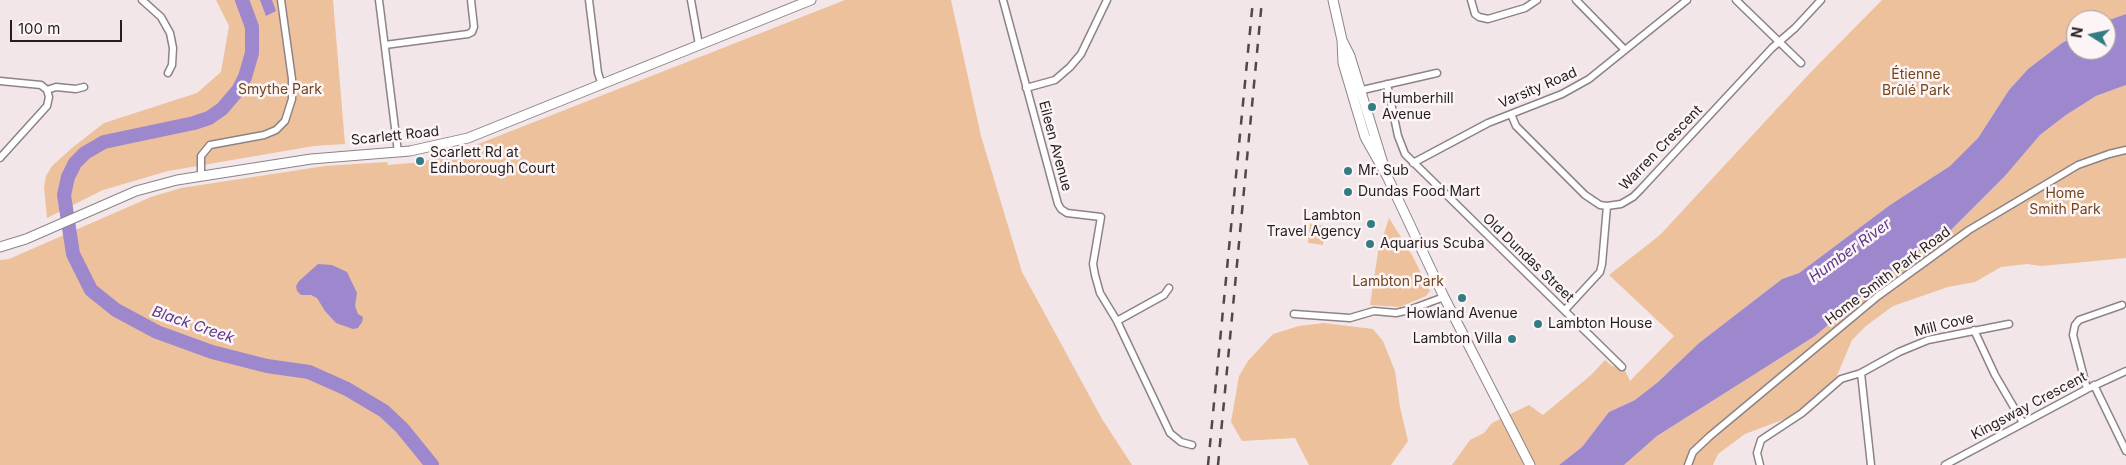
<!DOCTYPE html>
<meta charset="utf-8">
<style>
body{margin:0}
#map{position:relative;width:2126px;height:465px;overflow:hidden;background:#f2e6e9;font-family:Inter,sans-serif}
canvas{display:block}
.north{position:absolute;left:2066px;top:10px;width:50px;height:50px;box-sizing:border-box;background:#fdf4f6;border:1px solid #a69fa0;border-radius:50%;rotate:280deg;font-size:14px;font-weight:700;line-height:20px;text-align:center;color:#231f20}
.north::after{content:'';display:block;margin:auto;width:18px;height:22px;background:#347c84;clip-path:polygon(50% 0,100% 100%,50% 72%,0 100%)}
.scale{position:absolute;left:10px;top:20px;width:112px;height:22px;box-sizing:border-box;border:2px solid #231f20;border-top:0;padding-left:6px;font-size:15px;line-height:18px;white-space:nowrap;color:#231f20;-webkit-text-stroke:4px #fdf4f6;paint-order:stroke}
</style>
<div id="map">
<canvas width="2126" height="465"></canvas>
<div class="north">N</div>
<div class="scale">100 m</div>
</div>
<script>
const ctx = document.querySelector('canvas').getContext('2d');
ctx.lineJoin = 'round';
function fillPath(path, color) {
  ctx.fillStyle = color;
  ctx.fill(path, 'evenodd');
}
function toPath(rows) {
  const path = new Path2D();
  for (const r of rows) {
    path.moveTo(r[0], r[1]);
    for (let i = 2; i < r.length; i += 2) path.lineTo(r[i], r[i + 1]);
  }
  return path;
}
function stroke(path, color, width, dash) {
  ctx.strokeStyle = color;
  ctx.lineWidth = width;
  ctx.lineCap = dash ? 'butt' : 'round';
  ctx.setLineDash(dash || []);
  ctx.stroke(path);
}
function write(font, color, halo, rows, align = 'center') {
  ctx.font = font + ' Inter,sans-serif';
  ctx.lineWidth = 5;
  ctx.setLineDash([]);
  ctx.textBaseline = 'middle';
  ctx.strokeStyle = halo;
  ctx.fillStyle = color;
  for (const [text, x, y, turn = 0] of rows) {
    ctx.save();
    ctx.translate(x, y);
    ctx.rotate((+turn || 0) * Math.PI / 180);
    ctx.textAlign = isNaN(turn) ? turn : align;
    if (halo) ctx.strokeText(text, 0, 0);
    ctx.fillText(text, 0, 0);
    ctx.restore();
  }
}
fillPath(toPath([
 [216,0,333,0,345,144,314,146,168,171,103,190,47,218,44,187,46,176,52,166,72,148,104,123,197,93,221,72,229,26],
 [845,0,951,0,981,136,1022,272,1102,419,1132,465,0,465,0,260,9,259,151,197,181,188,325,166,387,162,388,165,422,162,432,159,432,156,473,146],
 [1882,0,2126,0,2126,14,2106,21,2076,20,2076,35,2062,43,2028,69,2009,90,1978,138,1950,166,1890,205,1799,273,1782,279,1699,343,1658,382,1635,400,1609,412,1582,447,1559,465,1452,465,1470,440,1484,433,1492,423,1529,405,1543,415,1591,375,1605,360,1612,366,1624,368,1630,381,1674,336,1609,275,1660,235,1810,73],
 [2126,85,2126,258,2074,263,2041,266,2027,264,2001,267,1975,282,1948,287,1893,306,1866,326,1852,340,1836,378,1812,400,1790,417,1745,434,1718,454,1713,465,1624,465,1657,436,1815,336,1903,262,1950,231,2005,176,2040,135,2066,115,2096,96],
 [1389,218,1412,255,1430,291,1426,296,1400,307,1370,305,1378,252],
 [1310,224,1325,226,1323,245,1308,243],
 [1324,323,1373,329,1383,341,1395,371,1400,407,1408,441,1391,465,1309,465,1295,438,1242,441,1231,422,1239,376,1248,361,1273,334,1299,326]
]), '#edc19c');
fillPath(toPath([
 [260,0,272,0,276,11,266,16],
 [2126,14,2126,85,2096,96,2066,115,2040,135,2005,176,1950,231,1903,262,1815,336,1657,436,1624,465,1559,465,1582,447,1609,412,1635,400,1658,382,1699,343,1782,279,1799,273,1890,205,1950,166,1978,138,2009,90,2028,69,2062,43,2076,35,2076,50,2106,50,2106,21],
 [318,264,332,265,347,272,357,293,355,306,358,314,363,317,362,322,358,328,353,329,336,323,325,311,317,298,311,295,301,295,297,291,296,286,299,281]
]), '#9e88cd');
stroke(toPath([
 [242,0,252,27,252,53,245,77,239,89,222,109,209,118,194,123,104,142,85,153,75,163,68,177,64,195,73,254,91,290,116,310,157,332,212,352,267,366,309,372,347,389,384,411,402,428,432,465]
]), '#9e88cd', 14);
const street = toPath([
 [142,0,161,17,170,33,173,48,172,65,168,73],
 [379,0,398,152],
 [589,0,598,73,602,85],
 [691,0,699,45],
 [1003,0,1058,204,1061,209,1067,213,1101,217,1093,264,1095,275,1100,293,1117,321,1170,433,1181,442,1192,445],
 [1471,0,1475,14,1479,17,1488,19,1525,8,1537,0],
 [1576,0,1625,50],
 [1736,0,1801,63],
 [385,45,468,34,472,32,474,27,471,0],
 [0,81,41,85,47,90,49,97,47,106,0,158],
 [1387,84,1398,136,1405,154,1622,367],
 [1026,88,1055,80,1070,67,1081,54,1107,0],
 [47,90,56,87,76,89,84,87],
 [1358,91,1437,73],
 [1511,114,1516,126,1585,195,1600,205,1607,206,1621,204,1633,197,1640,190,1772,48,1795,28,1821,0],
 [1413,163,1488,123,1562,94,1589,79,1687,0],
 [201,176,201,156,210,145,264,135,276,130,285,121,292,99,292,79,281,0],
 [1565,310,1600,272,1602,264,1607,206],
 [1294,314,1350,318,1374,311,1396,313,1409,310,1444,297],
 [1117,321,1164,295,1169,288],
 [1974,330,1995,375,2023,423],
 [1861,373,1871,465],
 [2094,385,2126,451],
 [2087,389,2073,335,2075,325,2079,320,2122,305],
 [1688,465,1693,452,1710,436,1878,296,1969,230,2078,165,2109,154,2126,150],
 [1760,465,1757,453,1761,440,1802,413,1841,379,1861,373,1899,352,1928,340,2009,324],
 [1945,465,2087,389,2126,371]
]);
const secondary = toPath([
 [1333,0,1342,40,1343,63,1365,137,1387,176,1444,297,1530,465],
 [1343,42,1350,56,1385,170],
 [0,247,26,239,136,191,177,180,311,159,410,151,468,138,811,0]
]);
stroke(street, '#8d8386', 9);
stroke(secondary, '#8d8386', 11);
stroke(street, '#fff', 6);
stroke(secondary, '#fff', 9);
stroke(toPath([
 [1208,465,1253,0],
 [1218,465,1262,0]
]), '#4f494b', 2.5, [9, 9]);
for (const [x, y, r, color] of [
 [1372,107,5,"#347c84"],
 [420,161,5,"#347c84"],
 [1348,171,5,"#347c84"],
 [1348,192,5,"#347c84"],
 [1371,224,5,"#347c84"],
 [1370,244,5,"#347c84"],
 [1462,298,5,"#347c84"],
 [1538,324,5,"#347c84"],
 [1512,339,5,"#347c84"]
]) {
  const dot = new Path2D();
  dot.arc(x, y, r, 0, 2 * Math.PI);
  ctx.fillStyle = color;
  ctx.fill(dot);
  stroke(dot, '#fdf4f6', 2);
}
write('14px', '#6f461e', '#fdf4f6', [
 ["Étienne",1916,75],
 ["Brûlé Park",1916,91],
 ["Smythe Park",280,90],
 ["Home",2065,194],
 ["Smith Park",2065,210],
 ["Lambton Park",1398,282]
]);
write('14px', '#231f20', '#fdf4f6', [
 ["Varsity Road",1538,88,-23],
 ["Scarlett Road",395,136,-6],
 ["Eileen Avenue",1055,146,75],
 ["Warren Crescent",1661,148,-46],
 ["Old Dundas Street",1528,258,44],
 ["Home Smith Park Road",1888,276,-37],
 ["Mill Cove",1944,325,-14],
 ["Kingsway Crescent",2029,406,-28]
]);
write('14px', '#231f20', '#fdf4f6', [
 ["Humberhill",1382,99],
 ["Avenue",1382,115],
 ["Scarlett Rd at",430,153],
 ["Edinborough Court",430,169],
 ["Mr. Sub",1358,171],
 ["Dundas Food Mart",1358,192],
 ["Lambton",1361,216,"right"],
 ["Travel Agency",1361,232,"right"],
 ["Aquarius Scuba",1380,244],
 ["Howland Avenue",1462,314,"center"],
 ["Lambton House",1548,324],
 ["Lambton Villa",1502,339,"right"]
], 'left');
write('italic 15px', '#58398b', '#fdf4f6', [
 ["Humber River",1850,251,-36],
 ["Black Creek",193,325,19]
]);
</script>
